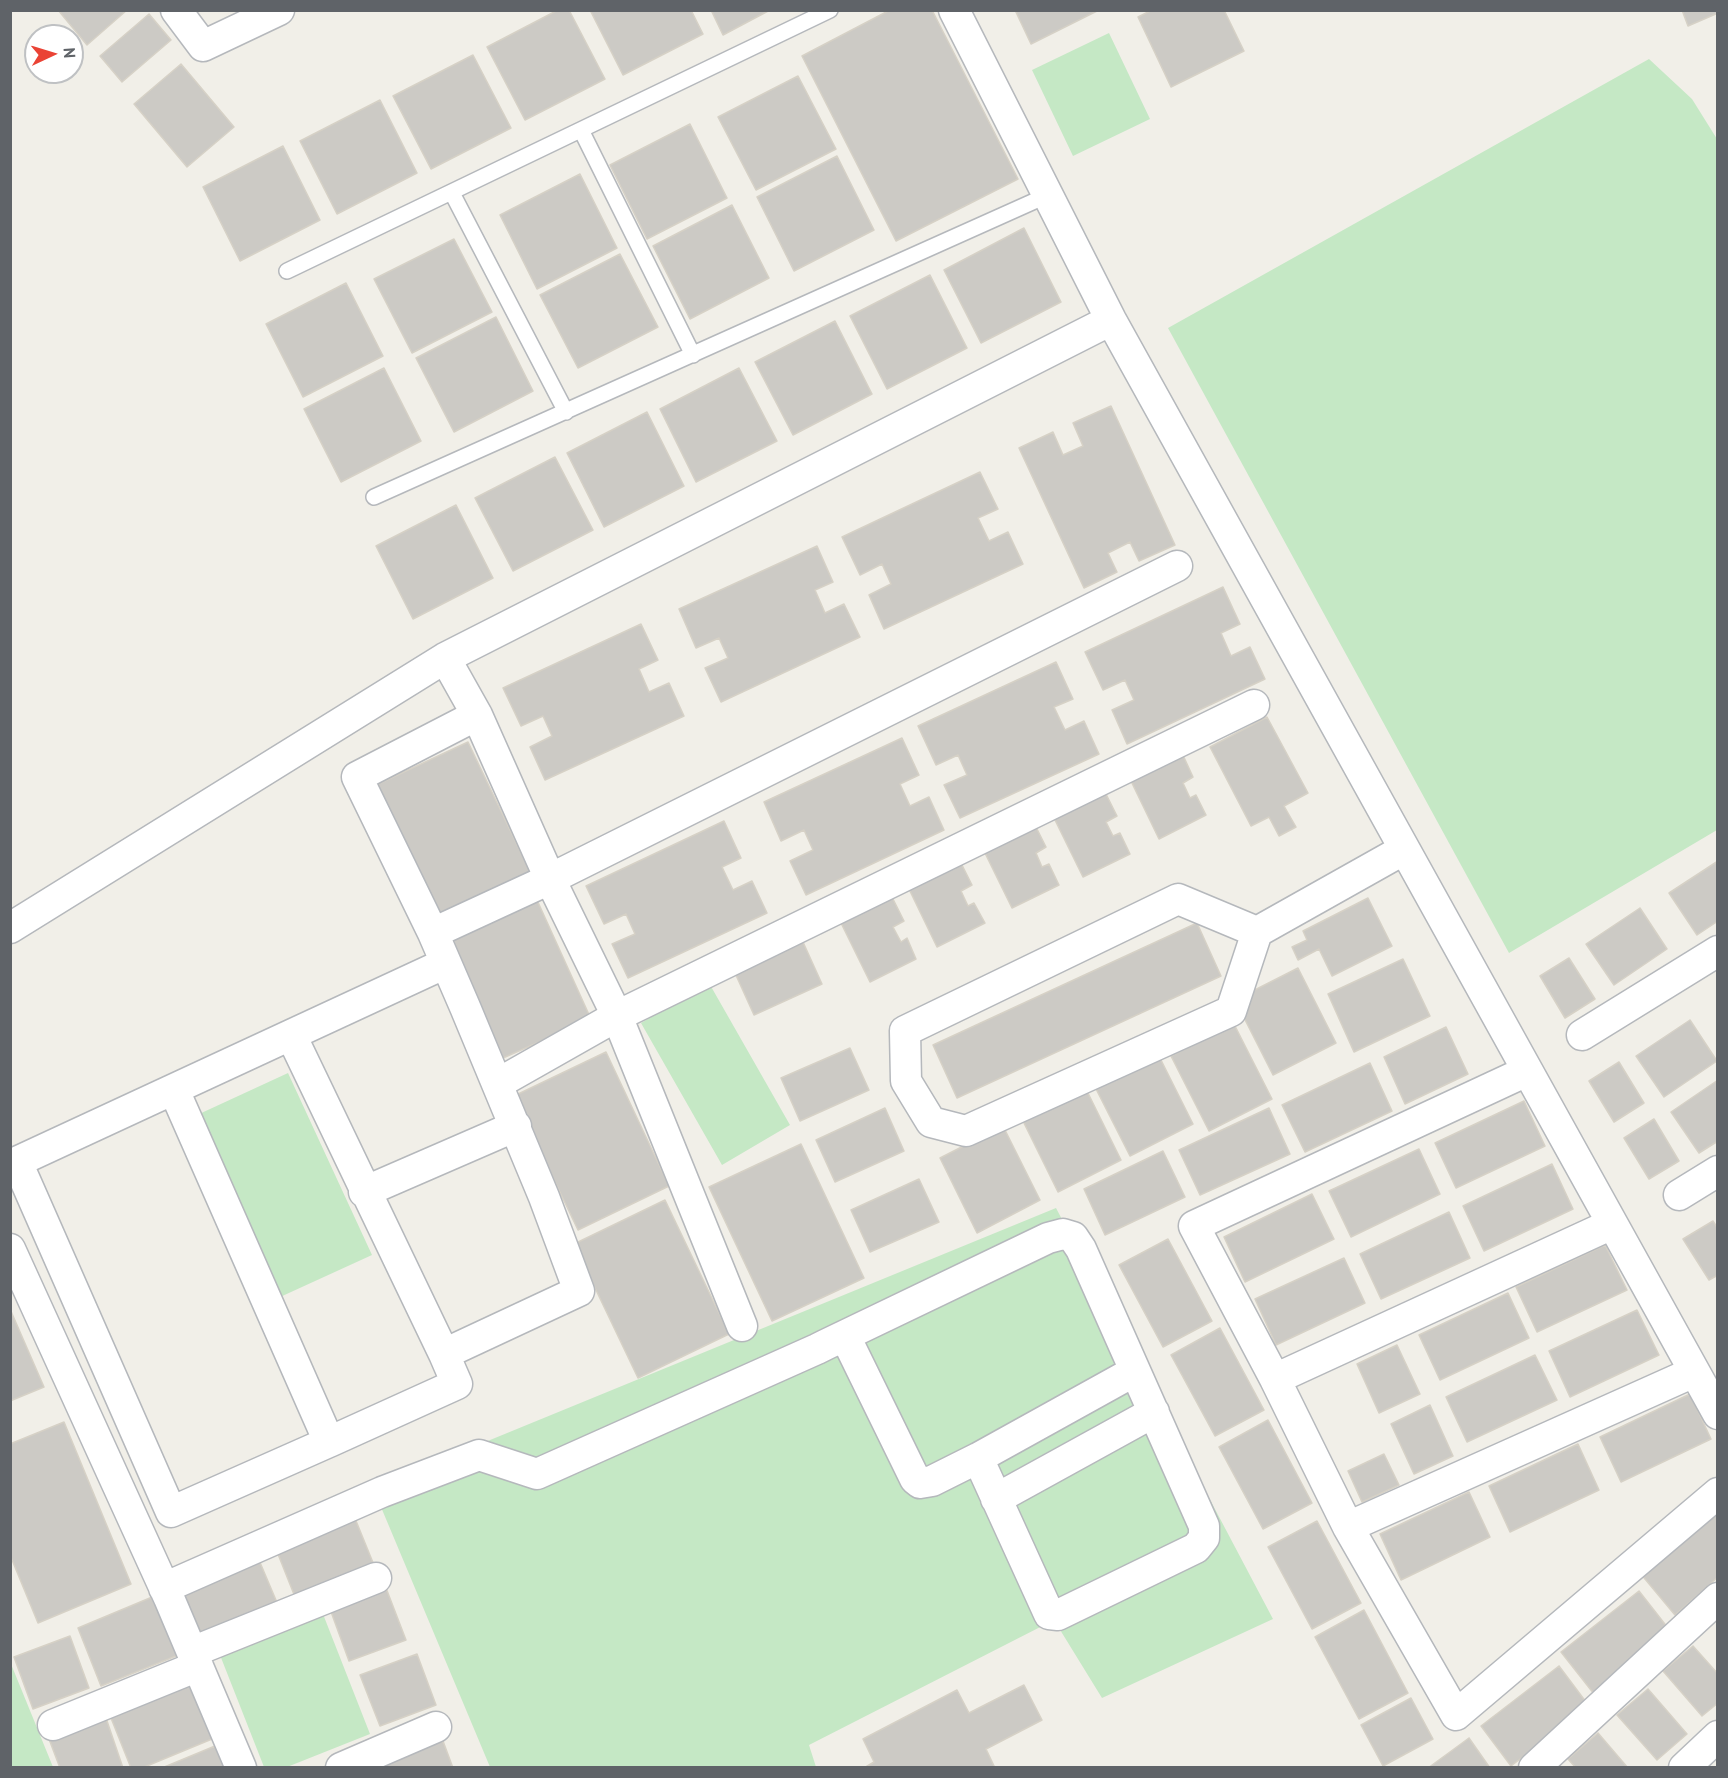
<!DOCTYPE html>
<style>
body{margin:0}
#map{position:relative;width:1728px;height:1778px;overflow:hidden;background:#f1efe8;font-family:"PT Sans",sans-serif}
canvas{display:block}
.frame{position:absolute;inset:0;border:12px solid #5f6368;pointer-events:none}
.north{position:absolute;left:24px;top:24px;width:60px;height:60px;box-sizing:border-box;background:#fff;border:2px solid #bfc1c3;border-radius:50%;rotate:86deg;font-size:16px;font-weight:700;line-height:24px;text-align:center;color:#5f6368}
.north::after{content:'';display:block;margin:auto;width:21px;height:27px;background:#ea4335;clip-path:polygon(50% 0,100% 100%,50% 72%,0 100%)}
</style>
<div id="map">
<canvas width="1728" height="1778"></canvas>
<div class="frame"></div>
<div class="north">N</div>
</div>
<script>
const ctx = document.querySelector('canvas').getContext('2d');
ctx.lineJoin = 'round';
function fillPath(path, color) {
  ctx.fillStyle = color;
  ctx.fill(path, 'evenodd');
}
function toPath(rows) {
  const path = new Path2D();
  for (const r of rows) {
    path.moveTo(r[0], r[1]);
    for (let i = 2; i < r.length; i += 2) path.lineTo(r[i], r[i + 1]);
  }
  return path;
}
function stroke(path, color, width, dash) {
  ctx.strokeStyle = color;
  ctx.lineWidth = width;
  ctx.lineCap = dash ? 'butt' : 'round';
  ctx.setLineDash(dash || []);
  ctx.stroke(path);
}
fillPath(toPath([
 [1109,33,1150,119,1073,156,1032,70],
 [1649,59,1692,99,1717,139,1717,830,1509,953,1168,328],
 [709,983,790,1125,722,1165,641,1023],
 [288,1073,372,1255,267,1303,184,1121],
 [1056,1208,1273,1619,1102,1698,1054,1620,809,1745,816,1767,490,1767,373,1488],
 [321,1609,370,1734,287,1767,264,1767,218,1650],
 [10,1664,11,1664,53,1767,11,1767]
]), '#c5e8c5');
const building = toPath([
 [58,10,127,10,87,45,58,10],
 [558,10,569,10,605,79,525,120,487,47,558,10],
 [590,10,691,10,703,34,623,75,590,10],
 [711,10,770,10,723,35,711,10],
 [890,10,932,10,1018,179,896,241,802,56,890,10],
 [1015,10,1099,10,1031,44,1015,10],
 [1152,10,1224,10,1244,51,1171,87,1138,17,1152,10],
 [1682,10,1718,10,1718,13,1688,26,1682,10],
 [149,14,171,40,122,82,100,56,149,14],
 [473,55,511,128,431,169,393,96,473,55],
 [181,64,234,127,187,167,134,104,181,64],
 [798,76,836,149,756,190,718,117,798,76],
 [380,100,417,173,337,214,300,141,380,100],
 [690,124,727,198,647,239,610,165,690,124],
 [283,146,320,220,240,261,203,187,283,146],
 [837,156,874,230,794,271,757,197,837,156],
 [580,174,617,248,537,289,500,215,580,174],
 [732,205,769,278,690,319,653,246,732,205],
 [1024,228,1061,302,981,343,944,270,1024,228],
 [454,239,492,312,412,353,374,279,454,239],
 [620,254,658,327,578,368,540,295,620,254],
 [930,275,967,348,887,389,850,316,930,275],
 [346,283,383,356,303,397,266,324,346,283],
 [496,317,533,391,454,432,416,358,496,317],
 [835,321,872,394,793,435,755,362,835,321],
 [384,368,421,441,341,482,304,409,384,368],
 [739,368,777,441,696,482,660,409,739,368],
 [1111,406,1175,545,1139,561,1130,542,1108,553,1117,572,1084,588,1019,448,1053,432,1063,455,1083,446,1073,423,1111,406],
 [647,412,684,486,604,527,567,453,647,412],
 [555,457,593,530,513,571,475,498,555,457],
 [980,472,998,509,978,518,989,541,1008,532,1023,564,884,629,869,595,891,584,882,564,860,575,842,537,980,472],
 [456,505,493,578,413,619,376,546,456,505],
 [817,546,833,582,815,590,825,613,844,604,860,637,721,702,705,668,728,658,719,638,696,648,679,609,817,546],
 [1223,587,1240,624,1221,633,1231,656,1250,647,1265,679,1127,744,1112,710,1134,700,1125,680,1103,690,1085,652,1223,587],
 [641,624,658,660,639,669,649,692,669,683,684,716,545,780,530,747,552,736,543,716,521,726,503,688,641,624],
 [1056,662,1073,699,1054,707,1065,730,1084,721,1099,754,960,818,944,785,967,775,958,755,936,765,918,726,1056,662],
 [1267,717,1308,793,1284,806,1296,827,1279,836,1269,817,1251,826,1210,747,1267,717],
 [902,738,919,775,900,784,910,806,929,797,944,830,806,895,790,861,813,850,804,830,781,841,764,802,902,738],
 [468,742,532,876,440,920,376,785,468,742],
 [1182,753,1193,777,1183,783,1190,798,1196,795,1206,815,1159,839,1130,779,1182,753],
 [1105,792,1117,816,1106,822,1113,836,1120,833,1130,854,1083,877,1054,818,1105,792],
 [724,821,741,858,722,867,733,890,752,881,767,913,628,978,612,944,635,934,626,914,604,924,586,886,724,821],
 [1034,823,1046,847,1036,853,1042,867,1049,864,1059,885,1012,908,983,849,1034,823],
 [960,861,972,885,961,891,968,906,974,903,985,923,937,947,908,887,960,861],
 [1718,861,1718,921,1697,935,1669,893,1718,861],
 [892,897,904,921,893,927,901,942,907,938,916,959,870,982,841,923,892,897],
 [1368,898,1392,946,1332,976,1319,949,1298,960,1292,947,1307,940,1303,931,1368,898],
 [537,900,591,1019,503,1058,445,943,537,900],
 [1640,908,1667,949,1614,985,1586,944,1640,908],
 [1197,923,1221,976,957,1098,933,1045,1197,923],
 [803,942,822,984,754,1015,735,973,803,942],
 [1569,958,1595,999,1565,1018,1540,976,1569,958],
 [1403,959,1430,1016,1354,1052,1328,994,1403,959],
 [1298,968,1336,1043,1273,1075,1235,1000,1298,968],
 [1690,1020,1717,1061,1664,1097,1636,1056,1690,1020],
 [1234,1024,1272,1099,1209,1131,1171,1056,1234,1024],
 [1446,1027,1468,1074,1405,1104,1384,1057,1446,1027],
 [850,1048,869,1090,800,1121,781,1078,850,1048],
 [1156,1050,1193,1124,1130,1156,1092,1081,1156,1050],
 [606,1052,669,1186,578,1230,514,1096,606,1052],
 [1619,1062,1644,1103,1614,1122,1589,1081,1619,1062],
 [1370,1063,1392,1111,1305,1152,1282,1105,1370,1063],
 [1718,1080,1718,1141,1699,1153,1671,1112,1718,1080],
 [1084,1085,1121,1160,1058,1192,1021,1117,1084,1085],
 [1524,1101,1545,1146,1456,1188,1435,1143,1524,1101],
 [885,1108,904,1151,835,1182,816,1140,885,1108],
 [1269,1108,1290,1154,1200,1195,1179,1150,1269,1108],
 [1654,1119,1679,1161,1649,1179,1624,1138,1654,1119],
 [1003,1126,1040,1200,977,1233,940,1158,1003,1126],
 [801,1144,864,1278,772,1321,709,1187,801,1144],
 [1419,1149,1440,1194,1351,1237,1329,1191,1419,1149],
 [1163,1151,1185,1197,1105,1235,1084,1189,1163,1151],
 [1552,1164,1573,1209,1484,1251,1463,1206,1552,1164],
 [919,1179,939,1222,870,1252,851,1210,919,1179],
 [1312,1194,1334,1239,1245,1282,1224,1237,1312,1194],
 [665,1200,729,1334,638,1378,574,1244,665,1200],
 [1449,1212,1470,1258,1381,1299,1360,1254,1449,1212],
 [1713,1221,1718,1229,1718,1275,1709,1280,1683,1239,1713,1221],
 [1168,1239,1212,1321,1163,1347,1119,1265,1168,1239],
 [1605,1245,1627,1290,1537,1332,1516,1287,1605,1245],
 [1344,1258,1365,1303,1276,1345,1255,1299,1344,1258],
 [1508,1293,1529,1338,1440,1380,1419,1335,1508,1293],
 [10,1309,44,1387,10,1401,10,1309],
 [1637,1310,1659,1355,1570,1397,1549,1351,1637,1310],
 [1220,1328,1264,1410,1215,1436,1171,1355,1220,1328],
 [1397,1345,1420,1394,1379,1413,1357,1364,1397,1345],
 [1535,1355,1557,1400,1467,1442,1446,1397,1535,1355],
 [1690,1394,1711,1439,1621,1482,1600,1437,1690,1394],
 [1430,1405,1453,1456,1414,1474,1391,1424,1430,1405],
 [1268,1420,1312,1503,1263,1529,1219,1447,1268,1420],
 [64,1422,131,1584,38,1623,10,1555,10,1444,64,1422],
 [1578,1444,1599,1490,1510,1532,1489,1486,1578,1444],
 [1384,1454,1399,1485,1362,1502,1348,1471,1384,1454],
 [1469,1492,1490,1537,1401,1580,1380,1534,1469,1492],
 [352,1511,376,1570,297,1602,274,1544,352,1511],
 [1718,1512,1718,1577,1675,1615,1640,1573,1718,1512],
 [1317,1521,1361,1603,1312,1629,1268,1547,1317,1521],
 [256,1553,281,1612,201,1643,177,1586,256,1553],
 [386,1588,406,1640,349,1661,330,1609,386,1588],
 [1639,1591,1675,1637,1598,1699,1561,1652,1639,1591],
 [157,1595,181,1654,101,1686,78,1628,157,1595],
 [1364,1610,1408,1693,1359,1719,1315,1637,1364,1610],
 [70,1636,89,1688,33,1709,14,1657,70,1636],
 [1693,1646,1718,1674,1718,1703,1702,1716,1663,1671,1693,1646],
 [417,1654,436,1705,380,1726,360,1675,417,1654],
 [1559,1666,1589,1706,1511,1766,1481,1726,1559,1666],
 [188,1680,212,1739,142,1768,131,1768,109,1713,188,1680],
 [1024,1685,1042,1720,986,1749,995,1768,864,1768,874,1762,863,1739,957,1690,969,1713,1024,1685],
 [1648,1689,1687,1734,1657,1760,1617,1715,1648,1689],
 [1411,1698,1433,1739,1383,1766,1361,1725,1411,1698],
 [106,1718,123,1768,60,1768,49,1739,106,1718],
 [1598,1733,1628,1768,1576,1768,1568,1759,1598,1733],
 [1469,1738,1490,1768,1428,1768,1469,1738],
 [443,1741,453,1768,378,1768,443,1741],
 [215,1746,224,1768,162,1768,215,1746]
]);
fillPath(building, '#cccac5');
stroke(building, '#d6d1c6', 1.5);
const lane = toPath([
 [581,130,693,355],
 [452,193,566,412],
 [287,271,830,10],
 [374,497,1048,195]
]);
const street = toPath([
 [176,10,203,46,279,10],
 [954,10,1111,320,1718,1414],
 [445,658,477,715,550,879,617,1016,742,1326],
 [10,928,445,658,1111,320],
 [1257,932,1178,899,905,1031,906,1081,931,1122,966,1131,1231,1011,1257,932,1403,850],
 [433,933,550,879,1177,566],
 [291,1035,444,1354],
 [1582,1035,1718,951],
 [1527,1071,1194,1226,1275,1379,1348,1527,1456,1715,1718,1493],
 [497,1084,617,1016,1254,705],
 [17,1162,171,1512,329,1442,174,1090],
 [10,1165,446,963],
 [364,1192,516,1126],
 [1679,1195,1718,1171],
 [10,1249,169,1598,241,1768],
 [1275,1379,1612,1224],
 [329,1442,457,1384,444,1354,579,1291,544,1197,465,1007,433,933,357,777,477,715],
 [978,1458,1135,1371],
 [996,1499,1154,1412],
 [1348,1527,1694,1372],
 [164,1588,382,1492,479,1455,537,1474,817,1349,825,1345,1048,1238,1063,1234,1073,1237,1081,1249,1204,1526,1204,1538,1196,1548,1058,1615,1049,1614,978,1458,932,1481,920,1483,915,1479,845,1336],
 [192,1652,376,1578],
 [53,1725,198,1666],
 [341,1768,436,1727],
 [1534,1768,1718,1598],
 [1684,1768,1718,1736]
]);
stroke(lane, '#b5b8bc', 18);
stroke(street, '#b5b8bc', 33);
stroke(lane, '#fff', 15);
stroke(street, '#fff', 30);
</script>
